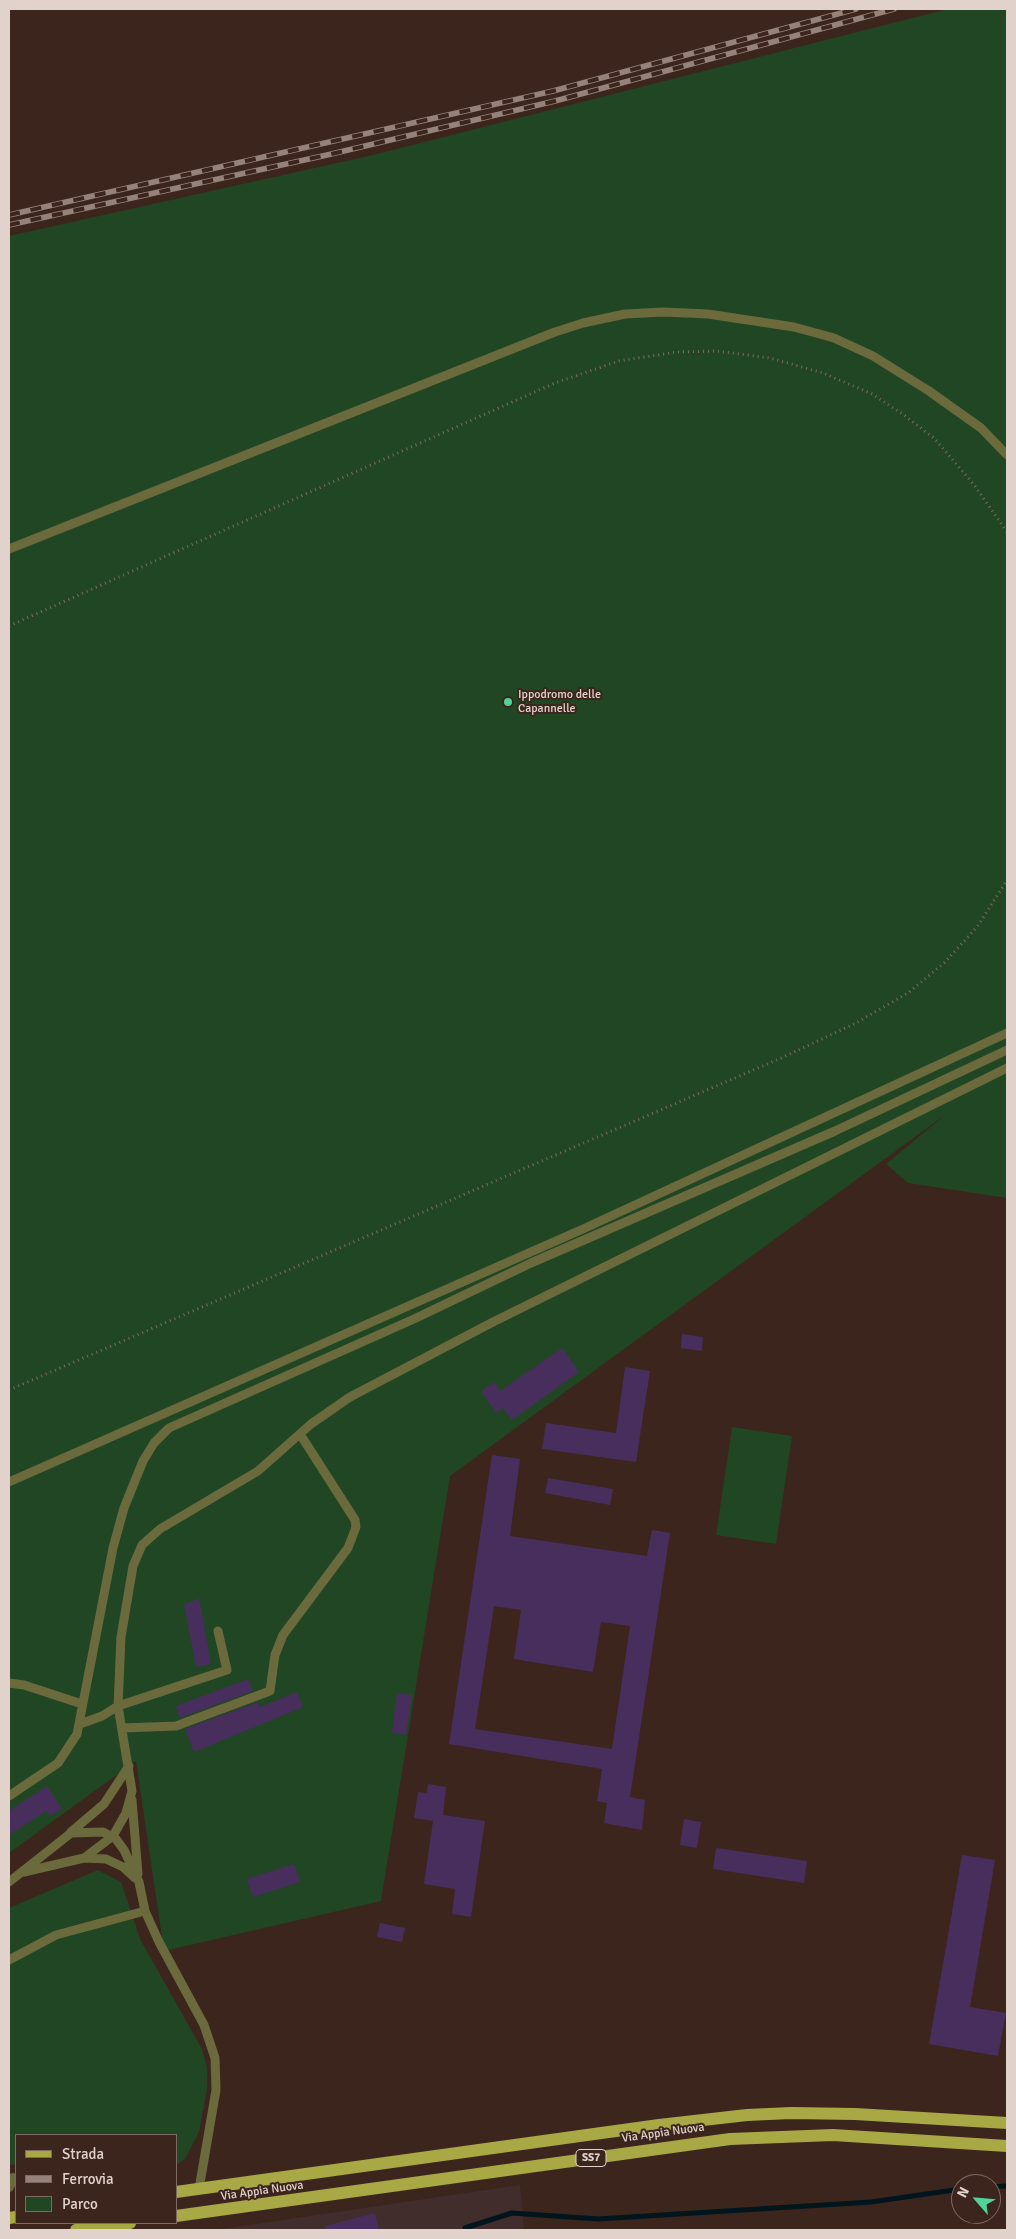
<!DOCTYPE html>
<style>
body{margin:0}
#map{position:relative;width:1016px;height:2239px;overflow:hidden;background:#3c251c;font-family:Signika,sans-serif}
canvas{display:block}
.frame{position:absolute;inset:0;border:10px solid #e2d2cc;pointer-events:none}
.legend{position:absolute;left:15px;top:2134px;width:162px;height:90px;box-sizing:border-box;background:#3c251c;border:1px solid #7e6a62;margin:0;padding:6px 9px;list-style:none;font-size:15px;color:#e2d2cc}
.legend li{display:flex;align-items:center;gap:10px;height:25px}
.legend b{width:25px;border:1px solid #7e6a62}
.north{position:absolute;left:951px;top:2174px;width:50px;height:50px;box-sizing:border-box;background:#3c251c;border:1px solid #7e6a62;border-radius:50%;rotate:297deg;font-size:14px;font-weight:700;line-height:20px;text-align:center;color:#e2d2cc}
.north::after{content:'';display:block;margin:auto;width:18px;height:22px;background:#50d398;clip-path:polygon(50% 0,100% 100%,50% 72%,0 100%)}
</style>
<div id="map">
<canvas width="1016" height="2239"></canvas>
<div class="frame"></div>
<ul class="legend">
<li><b style="height:6px;background:#a8a844"></b>Strada</li>
<li><b style="height:6px;background:#95827b"></b>Ferrovia</li>
<li><b style="height:14px;background:#214624"></b>Parco</li>
</ul>
<div class="north">N</div>
</div>
<script>
const ctx = document.querySelector('canvas').getContext('2d');
ctx.lineJoin = 'round';
function fillPath(path, color) {
  ctx.fillStyle = color;
  ctx.fill(path, 'evenodd');
}
function toPath(rows) {
  const path = new Path2D();
  for (const r of rows) {
    path.moveTo(r[0], r[1]);
    for (let i = 2; i < r.length; i += 2) path.lineTo(r[i], r[i + 1]);
  }
  return path;
}
function stroke(path, color, width, dash) {
  ctx.strokeStyle = color;
  ctx.lineWidth = width;
  ctx.lineCap = dash ? 'butt' : 'round';
  ctx.setLineDash(dash || []);
  ctx.stroke(path);
}
function write(font, color, halo, rows, align = 'center') {
  ctx.font = font + ' Signika,sans-serif';
  ctx.lineWidth = 4;
  ctx.setLineDash([]);
  ctx.textBaseline = 'middle';
  ctx.strokeStyle = halo;
  ctx.fillStyle = color;
  for (const [text, x, y, turn = 0] of rows) {
    ctx.save();
    ctx.translate(x, y);
    ctx.rotate((+turn || 0) * Math.PI / 180);
    ctx.textAlign = isNaN(turn) ? turn : align;
    if (halo) ctx.strokeText(text, 0, 0);
    ctx.fillText(text, 0, 0);
    ctx.restore();
  }
}
fillPath(toPath([
 [520,2185,524,2230,215,2230]
]), '#412d2b');
fillPath(toPath([
 [948,9,1007,9,1007,1198,908,1183,886,1164,945,1115,450,1476,381,1901,164,1951,136,1761,9,1853,9,236,373,155],
 [732,1427,792,1436,776,1544,716,1535],
 [98,1870,121,1882,140,1939,202,2049,207,2067,207,2089,199,2132,185,2159,176,2165,176,2135,16,2135,16,2164,9,2165,9,1908]
]), '#214624');
stroke(toPath([
 [991,2187,1007,2186],
 [465,2228,512,2213,598,2219,871,2202,961,2189]
]), '#00151c', 5);
fillPath(toPath([
 [682,1334,703,1337,702,1351,681,1348],
 [562,1348,579,1372,512,1420,503,1408,496,1413,481,1391,494,1382,500,1391],
 [625,1367,650,1371,636,1462,542,1449,546,1423,616,1433],
 [492,1455,520,1459,510,1536,647,1556,652,1530,670,1533,630,1797,645,1800,642,1830,604,1823,607,1803,597,1801,602,1769,449,1744],
 [494,1606,521,1610,514,1659,593,1672,601,1622,630,1626,612,1749,475,1729],
 [548,1478,613,1489,610,1505,545,1493],
 [199,1598,211,1664,196,1667,184,1605],
 [248,1679,253,1691,180,1718,176,1706],
 [297,1692,303,1707,194,1752,185,1729,258,1702,260,1707],
 [397,1693,412,1695,406,1735,392,1733],
 [428,1784,446,1787,443,1815,485,1821,471,1917,452,1914,455,1889,424,1884,433,1821,414,1818,418,1792,427,1793],
 [47,1786,62,1809,50,1816,46,1811,9,1835,9,1811],
 [684,1819,701,1822,697,1848,680,1845],
 [716,1848,807,1861,804,1883,713,1869],
 [962,1855,995,1860,970,2007,1006,2013,998,2056,929,2044],
 [294,1864,300,1882,253,1897,247,1879],
 [380,1923,405,1928,402,1942,377,1937],
 [375,2213,379,2230,326,2230,325,2226]
]), '#482e5d');
stroke(toPath([
 [9,626,555,383,619,361,677,352,716,351,770,358,823,373,872,394,904,415,935,439,975,486,1007,532],
 [9,1390,779,1059,854,1024,908,993,944,963,977,927,1007,880]
]), '#7d6961', 3, [1, 4]);
stroke(toPath([
 [9,549,555,332,583,323,625,314,663,312,708,314,794,327,834,338,873,356,929,391,981,428,1007,455],
 [9,1482,583,1229,1007,1033],
 [9,1683,24,1685,82,1704],
 [80,1724,102,1716,118,1706,121,1637,133,1566,142,1545,160,1529,258,1471,311,1424,350,1397,493,1322,1007,1068],
 [122,1728,176,1726,270,1691,275,1655,283,1635,348,1548,356,1527,355,1520,300,1434],
 [9,1796,58,1763,77,1734,113,1548,124,1508,143,1461,154,1443,169,1428,414,1319,531,1263,835,1131,1007,1050],
 [132,1800,138,1874],
 [71,1832,104,1804,129,1766],
 [84,1858,106,1859,123,1867,135,1878],
 [24,1872,84,1858,113,1836,126,1813,132,1791,118,1706,227,1670,218,1631],
 [9,1882,71,1833,103,1832,116,1839,124,1850,139,1882,145,1911],
 [9,1960,56,1935,145,1911,159,1942,204,2025,215,2058,216,2090,199,2189]
]), '#6a6a3d', 9);
stroke(toPath([
 [9,2187,13,2178]
]), '#6a6a3d', 10);
stroke(toPath([
 [176,2192,659,2125,747,2115,791,2113,855,2114,1007,2123],
 [176,2216,730,2139,833,2135,1007,2146],
 [9,2218,16,2217],
 [76,2230,130,2223]
]), '#a8a844', 12);
const rail = toPath([
 [9,215,553,91,856,9],
 [9,225,327,155,555,101,894,9]
]);
stroke(rail, '#95827b', 5.5);
stroke(rail, '#3c251c', 4, [11]);
for (const [x, y, r, color] of [
 [508,702,5,"#50d398"]
]) {
  const dot = new Path2D();
  dot.arc(x, y, r, 0, 2 * Math.PI);
  ctx.fillStyle = color;
  ctx.fill(dot);
  stroke(dot, '#3c251c', 2);
}
for (const [x, y, w] of [
 [591,2158,30]
]) {
  const box = new Path2D();
  box.roundRect(x - w / 2, y - 8.5, w, 17, 4);
  ctx.fillStyle = '#3c251c';
  ctx.fill(box);
  stroke(box, '#e2d2cc', 1);
}
write('bold 11px', '#e2d2cc', null, [
 ["SS7",591,2158]
]);
write('12px', '#e2d2cc', '#3c251c', [
 ["Ippodromo delle",518,695],
 ["Capannelle",518,709]
], 'left');
write('12px', '#e2d2cc', '#3c251c', [
 ["Via Appia Nuova",663,2133,-8],
 ["Via Appia Nuova",262,2191,-8]
]);
</script>
